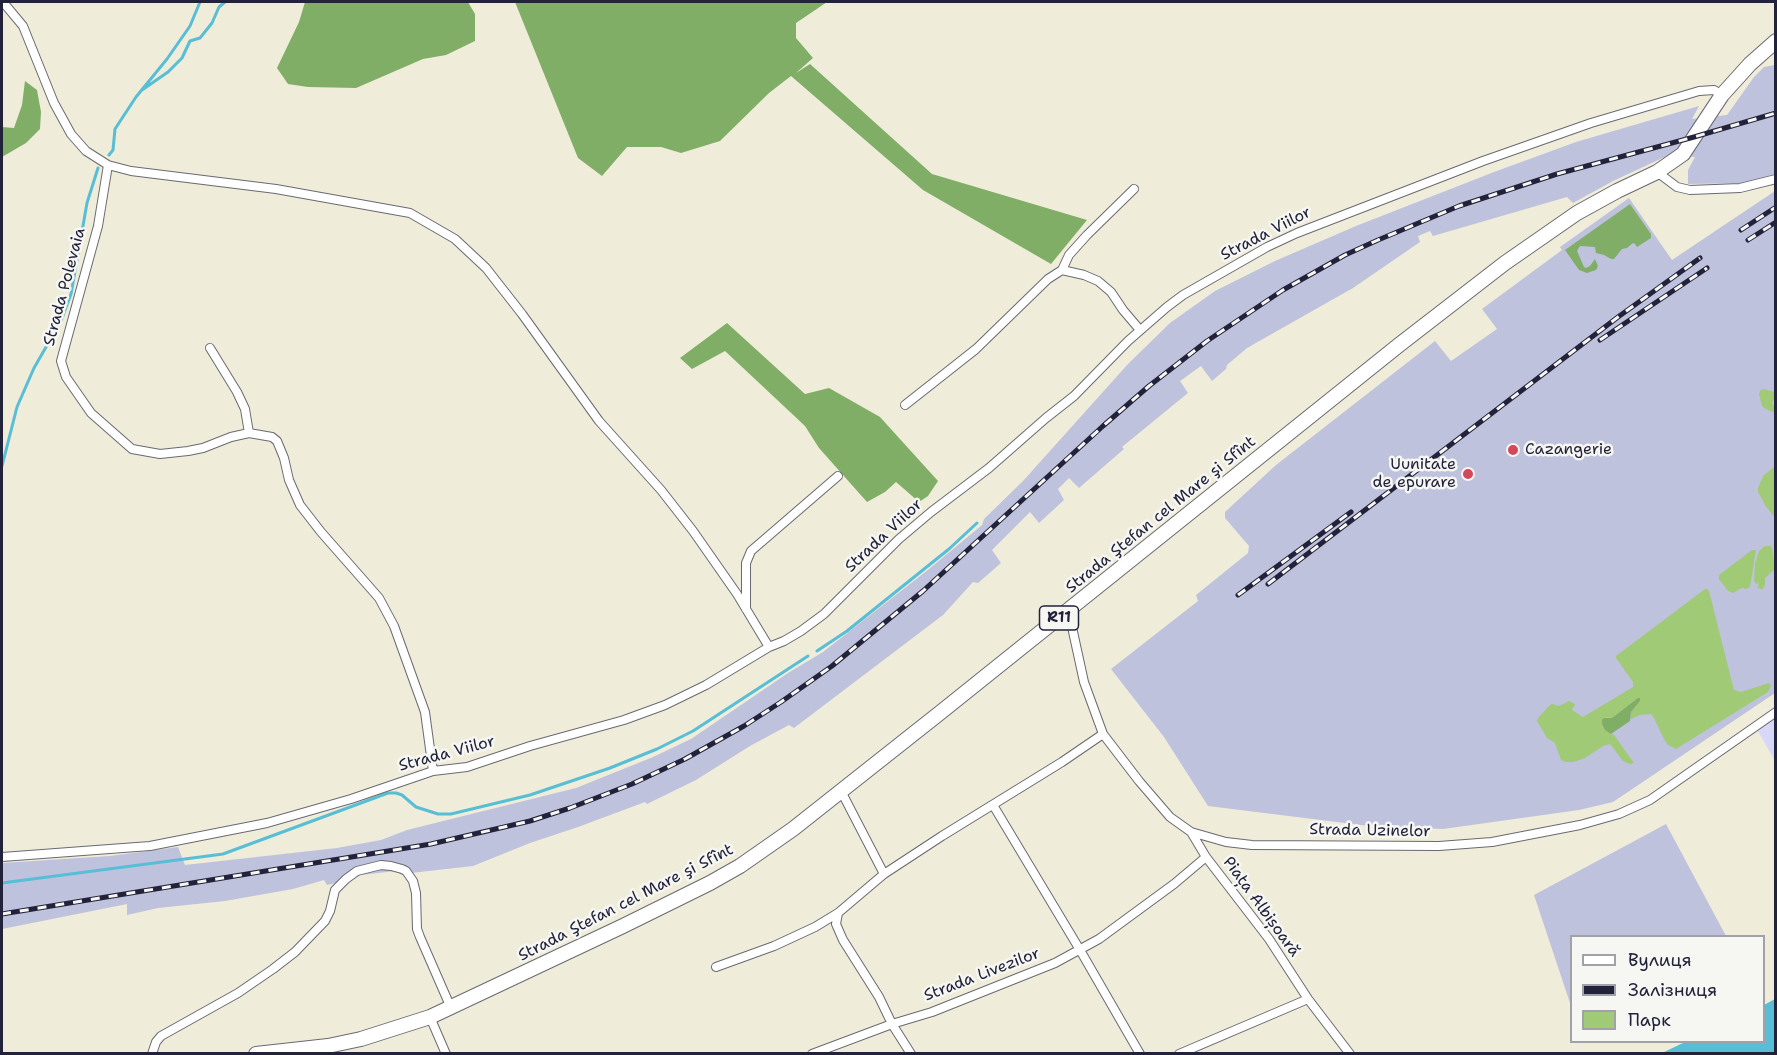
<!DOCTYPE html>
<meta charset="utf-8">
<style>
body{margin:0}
#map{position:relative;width:1777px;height:1055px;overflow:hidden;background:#efecd9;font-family:"Shantell Sans",sans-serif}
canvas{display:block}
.frame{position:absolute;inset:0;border:3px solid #22223b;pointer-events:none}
.legend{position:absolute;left:1570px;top:935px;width:195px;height:108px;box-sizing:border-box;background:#f6f6f2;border:2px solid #a1a1a9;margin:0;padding:8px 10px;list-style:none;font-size:18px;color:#22223b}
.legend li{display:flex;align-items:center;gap:12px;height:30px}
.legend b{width:30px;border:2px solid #a1a1a9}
</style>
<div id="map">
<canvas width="1777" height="1055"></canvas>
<div class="frame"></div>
<ul class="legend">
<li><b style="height:8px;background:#fff"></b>Вулиця</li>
<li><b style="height:8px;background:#22223b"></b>Залізниця</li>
<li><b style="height:16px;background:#a0ca76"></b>Парк</li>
</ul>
</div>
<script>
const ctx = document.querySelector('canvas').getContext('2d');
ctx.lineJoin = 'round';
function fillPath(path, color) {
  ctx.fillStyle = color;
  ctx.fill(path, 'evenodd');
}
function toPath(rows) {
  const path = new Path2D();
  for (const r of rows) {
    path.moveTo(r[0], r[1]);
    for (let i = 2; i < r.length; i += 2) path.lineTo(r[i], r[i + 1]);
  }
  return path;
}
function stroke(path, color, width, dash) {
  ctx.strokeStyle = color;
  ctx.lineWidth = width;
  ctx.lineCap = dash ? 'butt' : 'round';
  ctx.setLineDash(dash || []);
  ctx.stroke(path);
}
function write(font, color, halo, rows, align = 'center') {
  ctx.font = font + ' "Shantell Sans",sans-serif';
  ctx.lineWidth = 5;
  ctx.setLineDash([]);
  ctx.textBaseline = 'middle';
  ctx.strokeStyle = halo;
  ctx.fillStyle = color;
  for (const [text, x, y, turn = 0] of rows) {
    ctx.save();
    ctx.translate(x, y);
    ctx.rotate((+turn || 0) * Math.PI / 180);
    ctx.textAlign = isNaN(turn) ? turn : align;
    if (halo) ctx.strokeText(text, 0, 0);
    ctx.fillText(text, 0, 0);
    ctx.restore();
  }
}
fillPath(toPath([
 [1775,718,1775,761,1758,731]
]), '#d7d7f8');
fillPath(toPath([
 [1775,65,1775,174,1746,183,1688,184,1688,170,1695,157,1669,155,1613,181,1573,203,1567,197,1433,236,1430,231,1418,236,1420,242,1353,288,1247,348,1227,365,1226,369,1212,381,1201,366,1180,381,1188,393,1122,447,1124,449,1079,488,1069,478,1058,489,1064,500,1039,523,1030,512,992,550,1001,563,978,583,973,582,943,615,794,728,789,725,750,746,696,780,647,804,645,802,578,827,530,843,473,866,402,874,395,871,361,875,353,879,327,885,324,880,293,889,225,901,158,908,127,915,127,904,2,929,2,863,110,856,178,847,185,865,337,848,381,840,407,830,576,788,653,757,691,739,788,673,823,652,929,569,982,525,984,519,1023,481,1128,364,1170,323,1215,291,1275,261,1356,226,1494,172,1576,142,1699,106,1692,119,1727,115,1754,77,1764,67],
 [1775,191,1775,693,1613,802,1579,810,1443,829,1369,826,1208,806,1164,737,1111,669,1198,601,1196,595,1248,553,1249,546,1225,518,1225,512,1276,465,1435,341,1451,361,1497,329,1482,309,1562,250,1560,247,1629,198,1672,260],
 [1666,824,1726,936,1572,936,1571,1006,1534,895]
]), '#bfc2dd');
fillPath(toPath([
 [1763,389,1775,392,1775,398,1772,403,1775,407,1775,413,1764,408,1762,406,1759,394,1760,391],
 [1775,466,1775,518,1765,505,1758,492,1758,488,1763,476],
 [1765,546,1771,546,1772,548,1775,569,1765,578,1765,585,1762,590,1759,588,1757,589,1759,583,1756,584,1754,581,1755,564,1759,551],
 [1752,550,1756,550,1750,587,1746,589,1742,588,1733,593,1728,591,1719,579,1719,575],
 [1705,589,1707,589,1709,591,1734,690,1741,692,1769,683,1771,686,1768,692,1676,749,1668,745,1664,739,1654,718,1651,714,1640,715,1631,719,1631,712,1640,701,1629,706,1612,718,1606,717,1611,734,1614,735,1634,763,1630,764,1623,761,1610,744,1603,746,1585,758,1574,762,1565,762,1561,760,1555,743,1547,738,1537,721,1538,718,1550,705,1552,704,1559,706,1569,701,1575,704,1572,710,1583,717,1633,687,1633,682,1616,658,1616,656]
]), '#a0ca76');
fillPath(toPath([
 [305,2,468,2,475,14,475,41,446,55,423,59,356,88,308,87,288,84,277,68,299,22],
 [515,2,827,2,796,23,796,38,813,58,796,73,810,64,932,174,1087,220,1051,264,923,190,791,76,769,93,720,141,681,153,661,147,627,147,602,176,578,158],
 [25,81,37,90,41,112,40,129,26,143,2,157,2,127,14,128,22,105],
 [1630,204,1651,234,1651,238,1637,247,1635,244,1633,243,1627,248,1622,249,1614,259,1611,259,1604,255,1596,253,1595,247,1580,246,1577,251,1584,267,1586,268,1590,266,1595,259,1598,266,1596,270,1587,273,1579,270,1565,250],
 [727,323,805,394,829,388,880,417,938,481,928,496,919,502,896,482,885,492,867,502,819,448,805,426,725,351,692,369,680,358],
 [1638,698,1640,698,1640,701,1631,712,1630,721,1611,734,1605,730,1602,724,1602,720,1604,718,1612,718,1616,715]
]), '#80ae67');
fillPath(toPath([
 [1775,999,1775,1053,1662,1053,1685,1042,1764,1042,1764,1005]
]), '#58bed6');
stroke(toPath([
 [142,90,168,72,182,58,190,41,200,38,212,23,219,7,225,2],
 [109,155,113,150,115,129,136,97,167,59,190,26,200,2],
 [2,466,17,407,34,368,61,321,71,294,87,203,98,168],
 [817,651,847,631,949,549,977,523],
 [2,883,223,854,388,793,396,793,402,795,416,807,438,814,451,814,530,795,610,768,657,749,693,731,808,656]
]), '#58bed6', 3);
const minor = toPath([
 [3,2,23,26,54,103,71,134,86,151,108,165,131,171,276,189,410,213,455,239,486,268,522,314,599,421,661,490,693,531,737,594,769,647],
 [108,165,98,226,61,361,66,377,91,413,132,449,160,454,188,451,203,448,231,437,249,433,272,437,277,441,284,458,289,480,300,505,321,532,379,598,394,626,425,712,433,771],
 [1657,172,1677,187,1690,190,1740,188,1776,179],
 [1062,270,1069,255,1087,235,1134,189],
 [210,348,237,392,245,409,249,433],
 [905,405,976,349,1048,279,1062,270,1084,275,1098,281,1111,292,1123,310,1140,330],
 [746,609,746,563,751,551,838,476],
 [1064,614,1072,627,1084,682,1103,734,1139,781,1170,817,1191,832,1226,842,1252,845,1439,846,1492,842,1580,825,1619,814,1650,800,1776,712],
 [841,791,884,874],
 [993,805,1080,950,1140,1054],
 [1191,832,1206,857,1269,939,1308,999,1350,1054],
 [2,857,150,846,267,823,351,799,433,771,467,767,530,746,624,720,665,705,706,685,769,647,784,641,801,631,824,614,899,539,931,512,989,468,1046,418,1074,396,1128,341,1167,307,1183,295,1267,247,1297,233,1483,161,1591,123,1699,91,1714,90,1722,95],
 [838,913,836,924,843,940,879,997,892,1024,911,1054],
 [716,967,774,946,815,927,838,913,884,874,942,836,1062,762,1103,734],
 [430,1017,446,1054],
 [152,1054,156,1042,161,1036,238,993,273,969,295,952,325,921,330,911,335,890,346,879,357,871,381,865,391,866,402,869,406,871,413,881,416,893,417,929,420,937,451,1008],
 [812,1054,892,1024,932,1012,1055,963,1099,939,1174,884,1206,857],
 [1179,1054,1308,999]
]);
const primary = toPath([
 [256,1054,328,1046,361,1039,430,1017,623,926,710,883,740,866,793,829,941,712,1399,345,1505,263,1577,213,1617,191,1657,172,1683,154,1722,95,1750,64,1776,41]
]);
stroke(minor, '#6a6972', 10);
stroke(primary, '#6a6972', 16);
stroke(minor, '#fff', 8);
stroke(primary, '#fff', 14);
const rail = toPath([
 [1741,230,1776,207],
 [1748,240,1776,222],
 [1600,340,1707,268],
 [1268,584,1618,317,1700,258],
 [1238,595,1351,512],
 [2,914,431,844,530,821,570,808,632,784,685,759,744,726,781,702,832,666,923,591,1103,426,1149,386,1207,341,1283,290,1345,255,1378,240,1459,206,1557,174,1694,137,1776,113]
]);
stroke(rail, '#22223b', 5);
stroke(rail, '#f6f6f2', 3, [9]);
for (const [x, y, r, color] of [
 [1513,450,6,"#d1495b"],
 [1468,474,6,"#d1495b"]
]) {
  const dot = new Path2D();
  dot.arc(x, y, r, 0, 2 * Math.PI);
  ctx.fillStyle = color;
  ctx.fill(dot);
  stroke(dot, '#f6f6f2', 2);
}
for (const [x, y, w] of [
 [1059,618,39]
]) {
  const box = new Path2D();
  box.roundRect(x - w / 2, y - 12, w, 24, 4.5);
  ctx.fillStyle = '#f6f6f2';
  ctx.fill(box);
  stroke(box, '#22223b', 1.5);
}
write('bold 15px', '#22223b', null, [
 ["R11",1059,618]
]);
write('16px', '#22223b', '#f6f6f2', [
 ["Strada Viilor",1266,234,-27],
 ["Strada Polevaia",65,287,-75],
 ["Strada Ştefan cel Mare şi Sfînt",1161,515,-39],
 ["Strada Viilor",884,536,-43],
 ["Strada Viilor",447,754,-15],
 ["Strada Uzinelor",1370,831,1],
 ["Strada Ştefan cel Mare şi Sfînt",626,903,-27],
 ["Piața Albișoară",1261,907,54],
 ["Strada Livezilor",982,975,-21]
]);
write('16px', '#22223b', '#f6f6f2', [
 ["Cazangerie",1525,450],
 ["Uunitate",1456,465,"right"],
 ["de epurare",1456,483,"right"]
], 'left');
</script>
